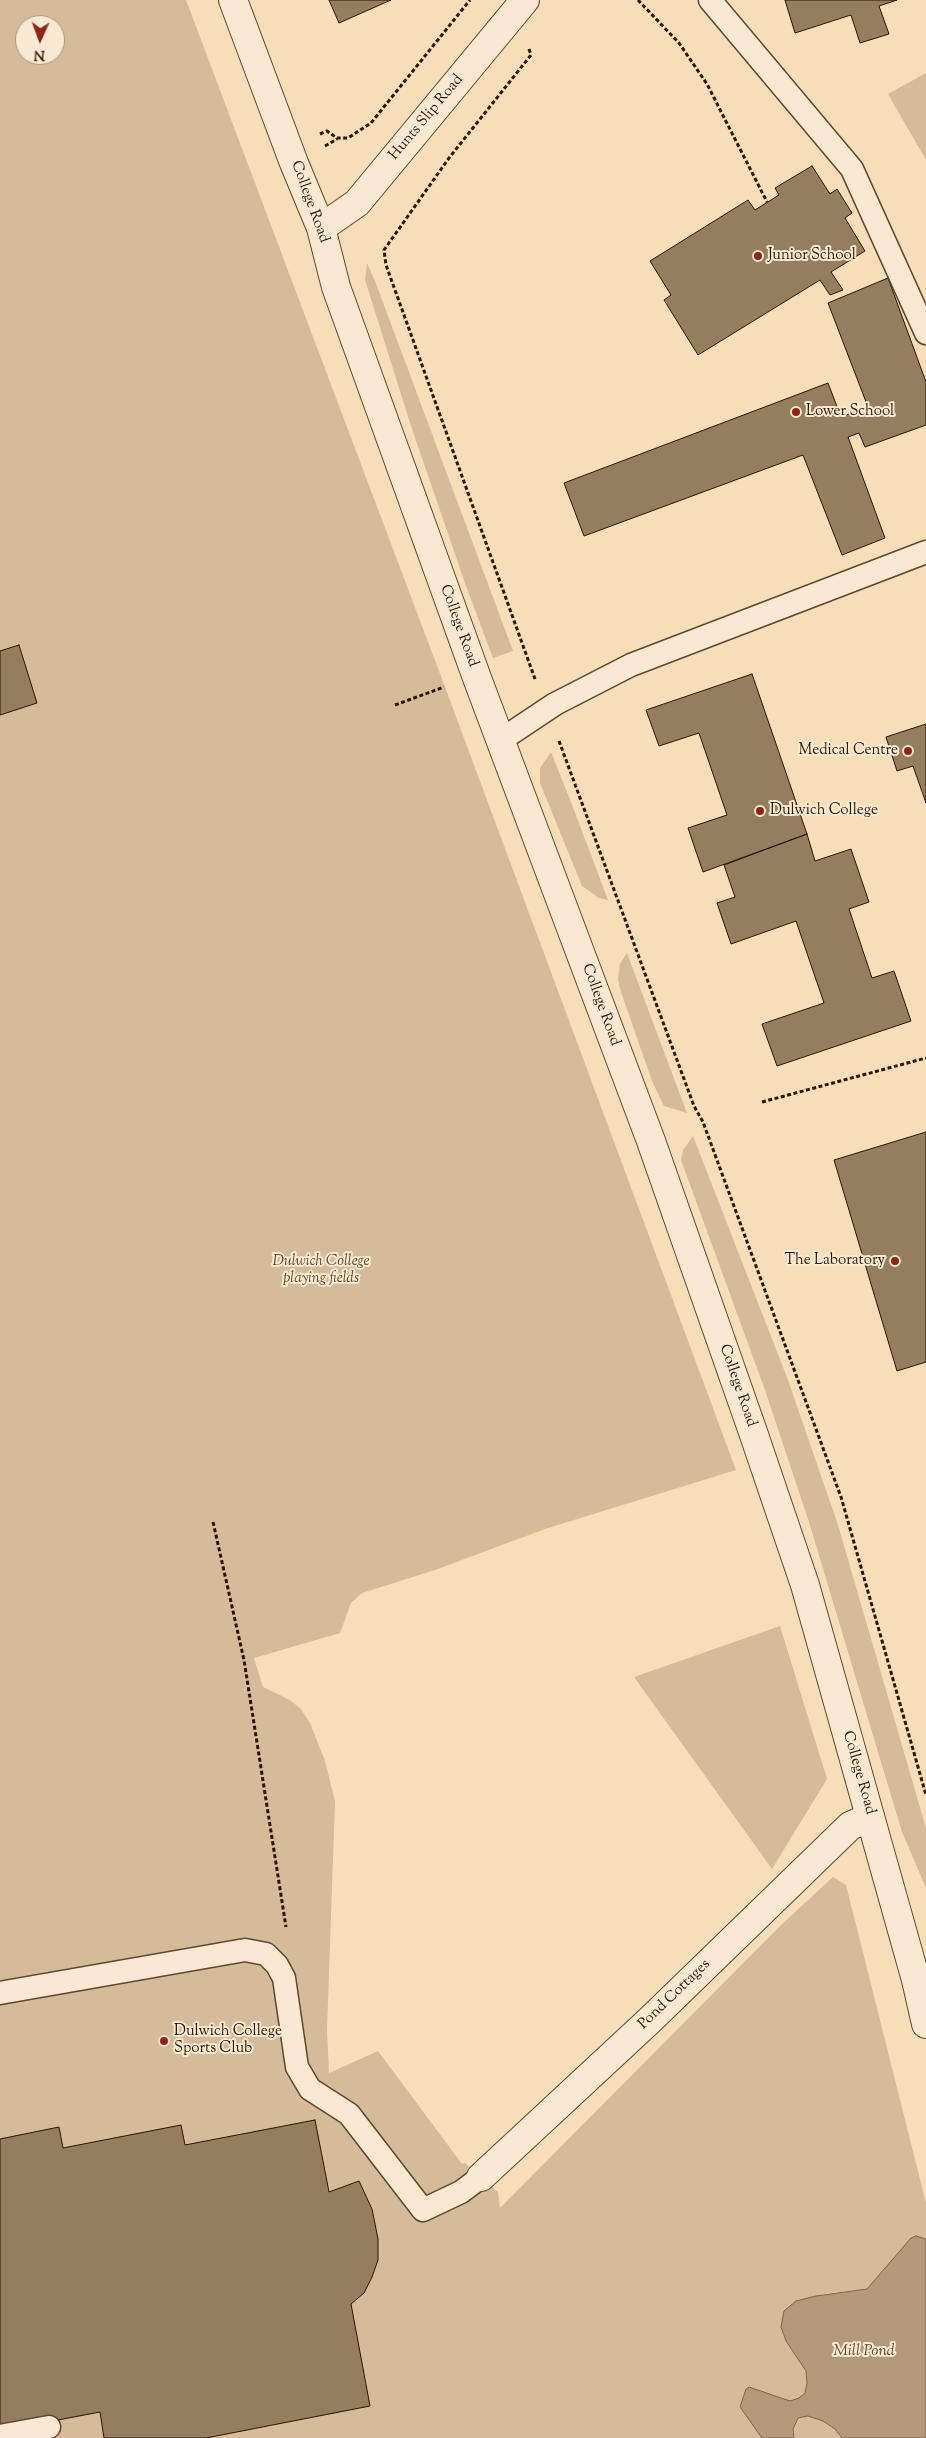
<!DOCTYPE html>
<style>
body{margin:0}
#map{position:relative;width:926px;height:2438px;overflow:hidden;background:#f8ddb9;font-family:"Sorts Mill Goudy",serif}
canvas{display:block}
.north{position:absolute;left:15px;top:15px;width:50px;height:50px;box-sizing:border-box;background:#fae9d2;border:1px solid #a7947e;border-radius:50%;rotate:182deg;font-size:14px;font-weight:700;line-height:20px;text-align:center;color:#2a1500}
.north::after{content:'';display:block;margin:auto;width:18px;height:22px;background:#8f2418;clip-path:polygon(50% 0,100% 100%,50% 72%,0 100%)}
</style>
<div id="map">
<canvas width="926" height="2438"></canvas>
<div class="north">N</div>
</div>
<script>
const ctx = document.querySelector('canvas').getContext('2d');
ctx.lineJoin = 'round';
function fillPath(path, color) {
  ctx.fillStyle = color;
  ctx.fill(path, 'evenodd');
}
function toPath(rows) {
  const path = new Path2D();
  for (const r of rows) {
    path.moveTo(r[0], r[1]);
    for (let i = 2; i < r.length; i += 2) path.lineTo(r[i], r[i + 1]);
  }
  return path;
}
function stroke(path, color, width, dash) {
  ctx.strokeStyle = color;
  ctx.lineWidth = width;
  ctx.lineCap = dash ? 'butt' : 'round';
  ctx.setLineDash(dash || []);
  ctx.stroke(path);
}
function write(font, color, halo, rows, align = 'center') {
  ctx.font = font + ' "Sorts Mill Goudy",serif';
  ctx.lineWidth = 4;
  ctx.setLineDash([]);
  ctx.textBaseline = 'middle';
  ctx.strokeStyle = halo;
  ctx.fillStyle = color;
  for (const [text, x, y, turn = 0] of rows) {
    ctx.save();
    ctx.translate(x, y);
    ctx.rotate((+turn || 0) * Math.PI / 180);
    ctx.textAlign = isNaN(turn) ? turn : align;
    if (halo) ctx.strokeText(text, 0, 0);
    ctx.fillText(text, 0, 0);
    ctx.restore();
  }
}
fillPath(toPath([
 [0,0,186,0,445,687,736,1470,545,1529,435,1570,362,1593,351,1603,340,1633,254,1658,263,1687,290,1700,301,1709,310,1723,325,1761,335,1801,327,2030,329,2073,378,2051,462,2164,465,2163,498,2192,500,2208,780,1926,833,1877,846,1885,926,2203,926,2239,924,2237,867,2289,823,2294,781,2327,786,2341,806,2371,807,2383,805,2393,799,2398,790,2401,749,2387,741,2408,762,2438,0,2438],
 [25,25,55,25,55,55,25,55],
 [926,73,926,160,888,94],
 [367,263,375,281,513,651,493,658,466,586,412,429,365,280],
 [551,752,571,802,608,900,599,898,582,886,540,783,540,768],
 [627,953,687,1113,664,1106,652,1081,620,989,618,979,620,964],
 [693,1136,788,1380,838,1525,926,1828,926,1888,902,1832,809,1522,765,1390,681,1160,683,1150],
 [780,1626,827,1779,772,1869,634,1677],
 [808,2416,823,2421,835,2429,842,2438,794,2438,793,2429,798,2418]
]), '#d5bb9a');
const water = toPath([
 [916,2236,926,2239,926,2438,842,2438,835,2429,823,2421,808,2416,798,2418,793,2429,794,2438,762,2438,740,2407,746,2389,749,2387,790,2401,799,2398,805,2393,807,2383,806,2371,786,2341,781,2327,784,2311,796,2301,816,2296,867,2289,911,2238,916,2236]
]);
fillPath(water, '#b2997a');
stroke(water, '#7c6449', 1);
const building = toPath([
 [329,0,391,0,339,23,329,0],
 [785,0,897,0,879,6,889,34,860,43,851,15,795,33,785,0],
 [812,166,830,194,837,189,852,213,845,218,865,251,831,272,843,290,830,295,820,280,698,355,664,300,671,295,650,261,748,200,755,210,779,195,775,188,812,166],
 [888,278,926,382,926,425,865,447,859,433,848,437,885,538,842,555,803,455,584,536,564,483,828,383,841,417,868,407,828,303,888,278],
 [19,645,37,703,0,715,0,651,19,645],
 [752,674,807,834,703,872,688,828,727,815,699,733,659,746,646,710,752,674],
 [926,724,926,803,913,766,897,771,886,737,926,724],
 [807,834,815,861,851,849,869,902,849,909,872,978,894,971,911,1021,777,1066,762,1024,824,1003,796,921,731,944,717,903,735,897,724,865,807,834],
 [926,1132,926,1362,897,1371,834,1160,926,1132],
 [315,2120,329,2192,359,2181,372,2209,378,2239,378,2260,372,2277,364,2293,351,2304,370,2406,206,2438,104,2438,100,2412,0,2431,0,2139,59,2127,63,2148,181,2125,185,2145,315,2120]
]);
fillPath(building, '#957d60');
stroke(building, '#2a1500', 1);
const service = toPath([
 [710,0,852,169,926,333],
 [501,740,555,704,631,665,926,552],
 [0,1993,245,1950,266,1954,277,1965,284,1978,297,2067,310,2089,349,2114,423,2210,461,2192,481,2177],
 [0,2436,49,2427]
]);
const minor = toPath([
 [481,2177,650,2020,850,1826,870,1817]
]);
const tertiary = toPath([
 [233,0,294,163,321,228,336,287,477,678,651,1141,753,1432,805,1585,916,1980,926,2024],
 [321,228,357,203,525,0]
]);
stroke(service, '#5e472e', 25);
stroke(minor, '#5e472e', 30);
stroke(tertiary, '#5e472e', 30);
stroke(toPath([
 [638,0,679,43,707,84,767,202],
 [529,49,531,55,449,158,384,250,386,265,535,679],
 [320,134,327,131,337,138,348,138,371,123,470,0],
 [325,146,337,139],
 [395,705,444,687],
 [559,741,694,1106,703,1122,841,1497,926,1795],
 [762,1102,926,1058],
 [213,1522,244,1660,286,1927]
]), '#2a1500', 3, [4, 2.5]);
stroke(service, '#fae9d2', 22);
stroke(minor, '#fae9d2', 28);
stroke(tertiary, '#fae9d2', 28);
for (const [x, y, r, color] of [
 [758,256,5,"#8f2418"],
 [796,412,5,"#8f2418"],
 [908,751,5,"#8f2418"],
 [760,811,5,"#8f2418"],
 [895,1261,5,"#8f2418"],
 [164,2041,5,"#8f2418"]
]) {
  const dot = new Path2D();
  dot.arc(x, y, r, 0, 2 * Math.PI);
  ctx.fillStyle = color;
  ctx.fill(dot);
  stroke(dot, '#fae9d2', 2);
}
write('15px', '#2a1500', '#fae9d2', [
 ["Hunts Slip Road",427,118,-50],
 ["College Road",309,202,70],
 ["College Road",458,626,70],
 ["College Road",600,1005,70],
 ["College Road",737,1386,71],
 ["College Road",858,1773,74],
 ["Pond Cottages",675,1995,-44]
]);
write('15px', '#2a1500', '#fae9d2', [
 ["Junior School",768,256],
 ["Lower School",806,412],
 ["Medical Centre",898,751,"right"],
 ["Dulwich College",770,811],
 ["The Laboratory",885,1261,"right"],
 ["Dulwich College",174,2032],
 ["Sports Club",174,2049]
], 'left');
write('italic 15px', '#5d472e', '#fae9d2', [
 ["Dulwich College",321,1262],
 ["playing fields",321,1279]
]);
write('italic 16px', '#604a31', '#fae9d2', [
 ["Mill Pond",864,2352]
]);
</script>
